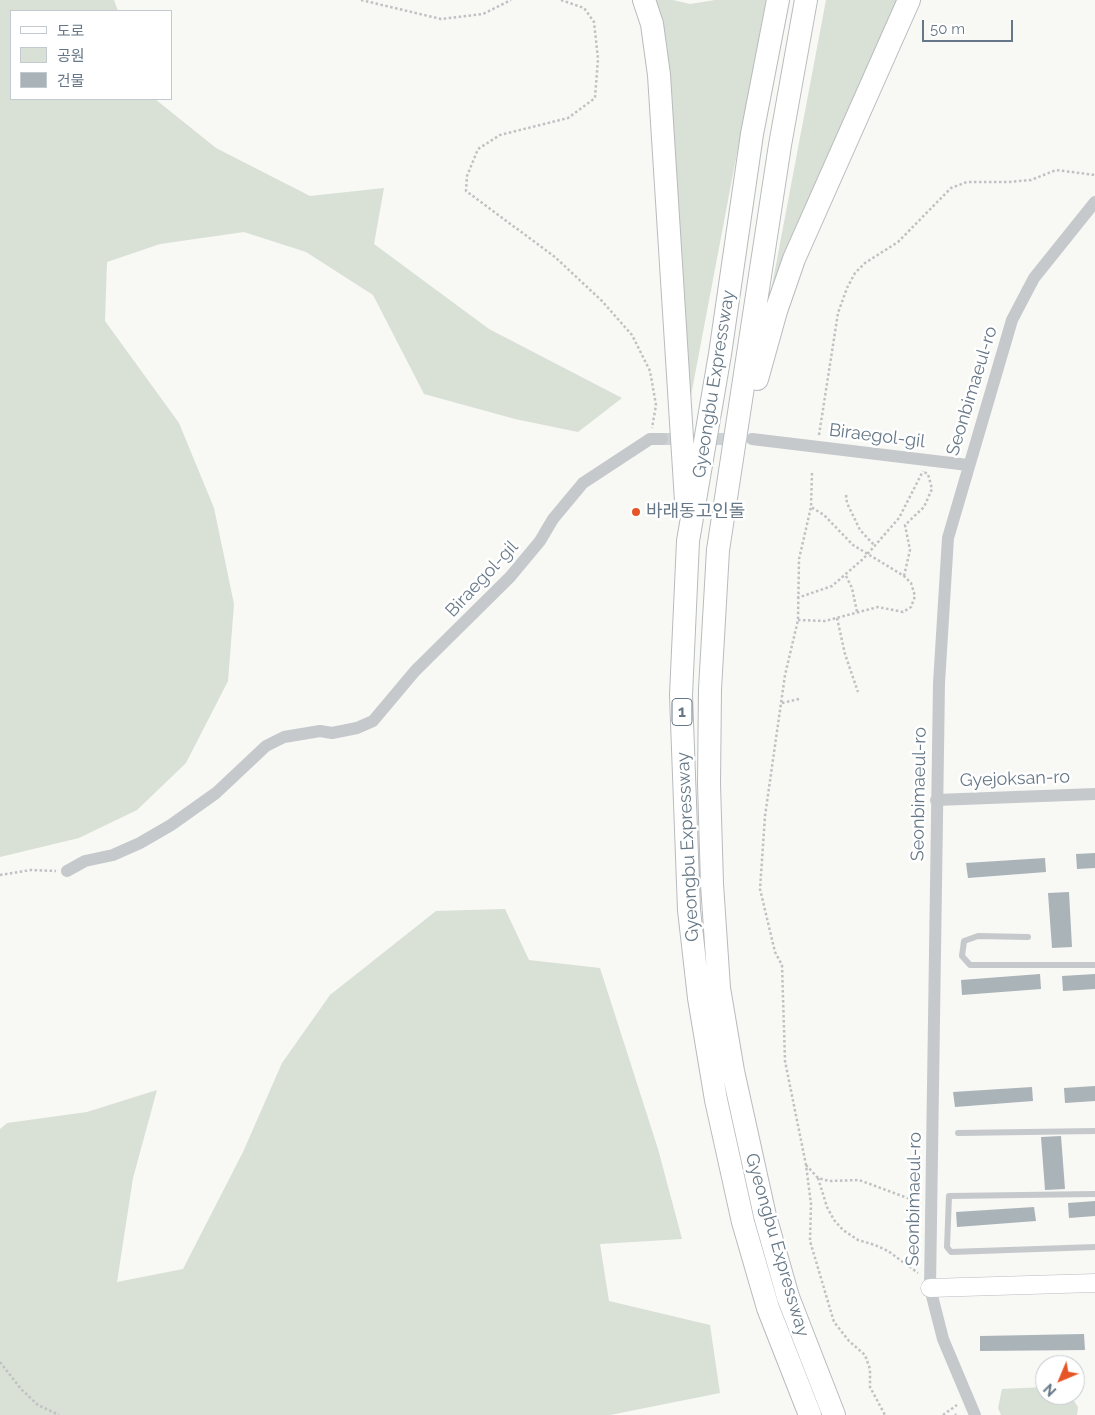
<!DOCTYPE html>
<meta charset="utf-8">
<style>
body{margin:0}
#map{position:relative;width:1095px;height:1415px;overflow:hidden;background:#f8f8f5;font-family:Raleway,"Noto Sans KR",sans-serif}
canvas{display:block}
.legend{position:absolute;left:10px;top:10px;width:162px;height:90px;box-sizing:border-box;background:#fff;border:1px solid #c2c9cf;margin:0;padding:6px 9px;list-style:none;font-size:15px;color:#667887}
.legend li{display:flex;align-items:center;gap:10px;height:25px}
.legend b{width:25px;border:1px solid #c2c9cf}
.north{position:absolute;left:1035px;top:1355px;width:50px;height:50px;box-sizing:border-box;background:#fff;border:1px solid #c2c9cf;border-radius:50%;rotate:225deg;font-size:14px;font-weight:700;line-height:20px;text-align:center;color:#667887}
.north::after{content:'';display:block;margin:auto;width:18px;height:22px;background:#e75426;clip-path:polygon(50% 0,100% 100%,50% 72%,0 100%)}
.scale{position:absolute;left:922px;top:20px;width:91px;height:22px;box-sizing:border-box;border:2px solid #667887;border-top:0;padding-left:6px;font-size:15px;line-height:18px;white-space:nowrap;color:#667887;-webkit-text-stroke:4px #fff;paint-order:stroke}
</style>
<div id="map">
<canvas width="1095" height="1415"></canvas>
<ul class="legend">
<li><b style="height:6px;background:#fff"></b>도로</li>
<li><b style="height:14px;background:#d9e0d6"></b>공원</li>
<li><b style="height:14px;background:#aab3b8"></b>건물</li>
</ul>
<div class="north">N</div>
<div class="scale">50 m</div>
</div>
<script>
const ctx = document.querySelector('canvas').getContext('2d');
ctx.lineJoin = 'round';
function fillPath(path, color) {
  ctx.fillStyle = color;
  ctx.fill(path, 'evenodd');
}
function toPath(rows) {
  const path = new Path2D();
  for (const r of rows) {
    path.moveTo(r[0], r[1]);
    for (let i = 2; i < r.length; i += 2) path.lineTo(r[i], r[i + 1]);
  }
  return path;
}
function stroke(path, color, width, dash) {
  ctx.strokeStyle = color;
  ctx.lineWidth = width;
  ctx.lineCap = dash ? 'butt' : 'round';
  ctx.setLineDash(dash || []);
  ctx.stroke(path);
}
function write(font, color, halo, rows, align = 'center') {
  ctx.font = font + ' Raleway,"Noto Sans KR",sans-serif';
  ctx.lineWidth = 5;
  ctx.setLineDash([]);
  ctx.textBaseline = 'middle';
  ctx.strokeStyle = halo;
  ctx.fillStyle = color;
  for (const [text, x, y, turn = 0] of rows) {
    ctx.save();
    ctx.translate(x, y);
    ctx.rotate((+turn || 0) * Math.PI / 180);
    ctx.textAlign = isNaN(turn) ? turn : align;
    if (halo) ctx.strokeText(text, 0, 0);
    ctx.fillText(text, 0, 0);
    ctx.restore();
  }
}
fillPath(toPath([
 [0,0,114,0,118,11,11,11,11,99,155,99,216,148,310,196,384,188,374,244,489,329,622,398,578,432,515,419,424,394,373,295,306,252,244,232,160,244,107,262,105,321,179,423,214,508,234,604,228,681,186,763,137,810,79,838,0,857],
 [655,0,673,0,690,4,715,0,766,0,689,406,685,404,667,45],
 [826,0,898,0,771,291],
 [505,909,529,960,600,968,658,1149,682,1239,600,1244,609,1301,710,1325,720,1393,610,1415,0,1415,0,1129,7,1123,87,1112,157,1090,133,1178,117,1282,183,1269,243,1152,282,1063,330,995,436,911],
 [1045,1387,1045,1395,1070,1395,1078,1407,1077,1415,1001,1415,998,1408,1002,1389]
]), '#d9e0d6');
fillPath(toPath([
 [1095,853,1095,868,1077,869,1076,854],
 [1045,858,1046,872,968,878,966,863],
 [1069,892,1072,947,1052,948,1048,893],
 [1040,974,1041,989,962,995,961,980],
 [1095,974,1095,989,1063,991,1062,976],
 [1095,1086,1095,1101,1065,1103,1064,1088],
 [1032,1087,1033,1101,955,1107,953,1092],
 [1061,1136,1065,1189,1045,1190,1041,1137],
 [1095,1201,1095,1216,1069,1218,1068,1203],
 [1034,1207,1036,1221,957,1227,956,1212],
 [1084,1334,1085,1350,980,1351,980,1336]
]), '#aab3b8');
stroke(toPath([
 [662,439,739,439]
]), '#ccd2d4', 12, [12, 6]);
const secondary = toPath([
 [930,1288,1095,1283]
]);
const highway = toPath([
 [644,0,652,24,659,75,686,501],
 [778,0,752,134,720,354,688,541,681,695,689,910,699,998,716,1100,743,1222,768,1308,810,1415],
 [806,0,780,145,718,550,710,689,709,784,712,884,719,988,733,1071,765,1216,788,1297,834,1415],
 [757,379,776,311,794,259,909,0]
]);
stroke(secondary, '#b7bdc1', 19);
stroke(highway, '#b8bbbe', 24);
stroke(toPath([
 [361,0,441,19,483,14,511,0],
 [561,0,584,8,594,22,598,59,595,98,568,118,500,135,478,149,467,176,466,191,555,257,602,301,632,335,650,371,656,405,652,428],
 [819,435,838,313,847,288,855,273,865,263,898,242,951,188,967,182,1008,182,1031,180,1056,170,1095,175],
 [812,473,811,507,799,559,798,620,785,675,765,816,760,889,775,952,782,965,785,1061,806,1165,811,1204,810,1241,834,1322,849,1341,865,1355,870,1369,870,1387,885,1415],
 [846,495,847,503,860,530,875,546],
 [846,576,852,588,857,612],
 [904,576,910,550,905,525,924,507,932,489,928,474,924,472],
 [797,598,832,586,864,558,899,518,923,471],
 [837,618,845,654,858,692],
 [798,620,825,621,878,607,903,612,911,607,915,596,911,583,904,576,853,545,824,515,811,507],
 [782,703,799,699],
 [0,875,31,870,56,871],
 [806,1165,818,1178,829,1181,859,1180,921,1203],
 [818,1178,827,1207,834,1220,843,1230,858,1240,875,1245,888,1251,918,1273],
 [0,1362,21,1389,38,1405,59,1415],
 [955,1414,956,1415],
 [943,1415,957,1405]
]), '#bfc1c3', 2.5, [2.5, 2.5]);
stroke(toPath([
 [1028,937,978,936,964,941,962,956,970,965,1095,965],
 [958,1133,1095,1131],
 [1095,1194,949,1196,947,1247,951,1252,1095,1247]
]), '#c5c9cc', 6);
stroke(toPath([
 [752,439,968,465],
 [936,800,1095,794],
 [67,871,85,861,113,855,140,843,171,825,216,793,266,746,284,737,320,731,332,733,357,728,373,721,415,671,510,577,540,541,553,519,583,483,650,439,662,439],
 [975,1415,943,1339,930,1288,939,683,948,538,1012,320,1034,278,1095,202]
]), '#c5c9cc', 12);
stroke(secondary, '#fff', 18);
stroke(highway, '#fff', 22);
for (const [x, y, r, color] of [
 [636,512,5,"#e75426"]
]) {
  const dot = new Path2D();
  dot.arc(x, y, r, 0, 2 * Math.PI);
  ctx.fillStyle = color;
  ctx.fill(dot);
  stroke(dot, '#fff', 2);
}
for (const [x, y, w] of [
 [682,712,20]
]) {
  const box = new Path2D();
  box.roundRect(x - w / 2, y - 13.5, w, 27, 4);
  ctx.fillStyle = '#fff';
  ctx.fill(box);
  stroke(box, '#667887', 1);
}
write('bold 16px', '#667887', null, [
 ["1",682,712]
]);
write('18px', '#667887', '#fff', [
 ["Gyeongbu Expressway",714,384,-81],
 ["Seonbimaeul-ro",972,391,-73],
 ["Biraegol-gil",877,436,7],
 ["Biraegol-gil",482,579,-47],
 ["Gyejoksan-ro",1015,779,-2],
 ["Seonbimaeul-ro",919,794,-89],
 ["Gyeongbu Expressway",688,847,-93],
 ["Seonbimaeul-ro",914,1199,-89],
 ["Gyeongbu Expressway",777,1245,74]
]);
write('18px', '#667887', '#fff', [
 ["바래동고인돌",646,512]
], 'left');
</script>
